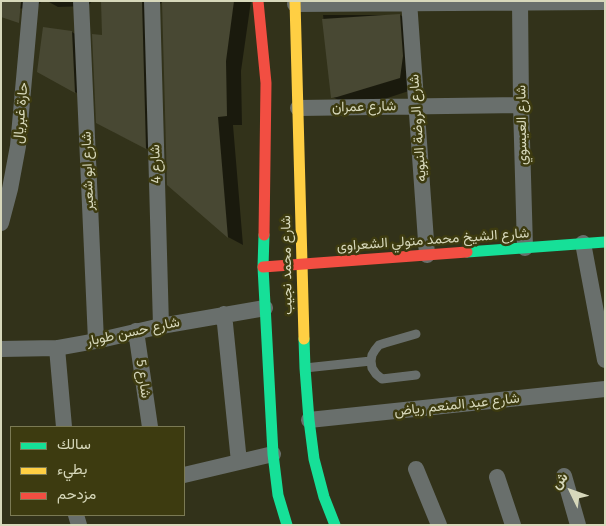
<!DOCTYPE html>
<meta charset="utf-8">
<style>
body{margin:0}
#map{position:relative;width:606px;height:526px;overflow:hidden;background:#32321a;font-family:"Fira Sans",Vazirmatn,sans-serif}
canvas{display:block}
.frame{position:absolute;inset:0;border:2px solid #d7d8bb;pointer-events:none}
.legend{position:absolute;left:10px;top:426px;width:175px;height:90px;box-sizing:border-box;background:#3d3b10;border:1px solid #7b7a54;margin:0;padding:6px 9px;list-style:none;font-size:15px;color:#d7d8bb}
.legend li{display:flex;align-items:center;gap:10px;height:25px}
.legend b{width:25px;border:1px solid #7b7a54}
.north{position:absolute;left:546px;top:466px;width:50px;height:50px;-webkit-text-stroke:4px #3d3b10;paint-order:stroke;rotate:312deg;font-size:14px;font-weight:700;line-height:20px;text-align:center;color:#d7d8bb}
.north::after{content:'';display:block;margin:auto;width:18px;height:22px;background:#d7d8bb;clip-path:polygon(50% 0,100% 100%,50% 72%,0 100%)}
</style>
<div id="map">
<canvas width="606" height="526"></canvas>
<div class="frame"></div>
<ul class="legend">
<li><b style="height:6px;background:#16e098"></b>سالك</li>
<li><b style="height:6px;background:#ffcf43"></b>بطيء</li>
<li><b style="height:6px;background:#f24e42"></b>مزدحم</li>
</ul>
<div class="north">ش</div>
</div>
<script>
const ctx = document.querySelector('canvas').getContext('2d');
ctx.lineJoin = 'round';
function fillPath(path, color) {
  ctx.fillStyle = color;
  ctx.fill(path, 'evenodd');
}
function toPath(rows) {
  const path = new Path2D();
  for (const r of rows) {
    path.moveTo(r[0], r[1]);
    for (let i = 2; i < r.length; i += 2) path.lineTo(r[i], r[i + 1]);
  }
  return path;
}
function stroke(path, color, width, dash) {
  ctx.strokeStyle = color;
  ctx.lineWidth = width;
  ctx.lineCap = dash ? 'butt' : 'round';
  ctx.setLineDash(dash || []);
  ctx.stroke(path);
}
function write(font, color, halo, rows, align = 'center') {
  ctx.font = font + ' "Fira Sans",Vazirmatn,sans-serif';
  ctx.lineWidth = 5;
  ctx.setLineDash([]);
  ctx.textBaseline = 'middle';
  ctx.strokeStyle = halo;
  ctx.fillStyle = color;
  for (const [text, x, y, turn = 0] of rows) {
    ctx.save();
    ctx.translate(x, y);
    ctx.rotate((+turn || 0) * Math.PI / 180);
    ctx.textAlign = isNaN(turn) ? turn : align;
    if (halo) ctx.strokeText(text, 0, 0);
    ctx.fillText(text, 0, 0);
    ctx.restore();
  }
}
fillPath(toPath([
 [1,1,42,1,39,4,37,8,7,9],
 [47,1,92,1,88,6,58,7],
 [100,1,163,1,159,5,162,156,114,132,103,36,103,3],
 [163,1,251,1,241,71,242,125,233,125,243,245,228,237,168,185],
 [323,15,400,15,418,26,418,88,357,108,352,108,333,97],
 [72,32,87,41,90,100,53,80]
]), '#0007');
fillPath(toPath([
 [1,1,21,1,19,23,1,17],
 [101,1,142,1,146,149,96,123,92,34,102,35],
 [162,1,234,1,226,61,227,116,218,117,228,238,167,185],
 [400,14,403,56,400,78,337,97,331,98,322,19],
 [43,27,72,31,75,93,37,72]
]), '#484833');
stroke(toPath([
 [305,368,371,361],
 [416,375,382,379,376,374,372,368,371,361,372,355,375,350,379,345,385,343,416,334]
]), '#696f6c', 9);
stroke(toPath([
 [81,1,96,341],
 [152,1,161,326],
 [409,1,427,255],
 [520,1,521,105,525,248],
 [295,4,605,2],
 [298,108,521,105],
 [1,223,10,189,18,146,31,1],
 [583,243,605,360],
 [224,314,239,462],
 [136,331,150,427],
 [57,348,64,427],
 [1,349,57,348,96,341,161,326,265,308],
 [309,420,605,389],
 [416,469,439,525],
 [184,475,273,454],
 [564,476,578,525],
 [497,477,513,525],
 [76,515,79,525]
]), '#696f6c', 16);
stroke(toPath([
 [264,235,263,267,273,454,278,495,287,525],
 [467,252,605,242],
 [304,339,305,368,309,420,314,459,324,497,335,525]
]), '#16e098', 11);
stroke(toPath([
 [295,1,304,339]
]), '#ffcf43', 11);
stroke(toPath([
 [258,1,266,83,264,235],
 [263,267,467,252]
]), '#f24e42', 11);
write('14px', '#d7d8bb', '#3d3b10', [
 ["شارع عمران",364,107,-1],
 ["حارة غبريال",21,113,-85],
 ["شارع العيسوي",522,125,-91],
 ["شارع الروضة النبويه",418,128,-94],
 ["شارع 4",156,164,-92],
 ["شارع ابو شعير",88,171,-92],
 ["شارع الشيخ محمد متولي الشعراوى",433,240,-4],
 ["شارع محمد نجيب",287,265,-91],
 ["شارع حسن طوبار",133,332,-12],
 ["شارع 5",143,379,82],
 ["شارع عبد المنعم رياض",457,405,-6]
]);
</script>
